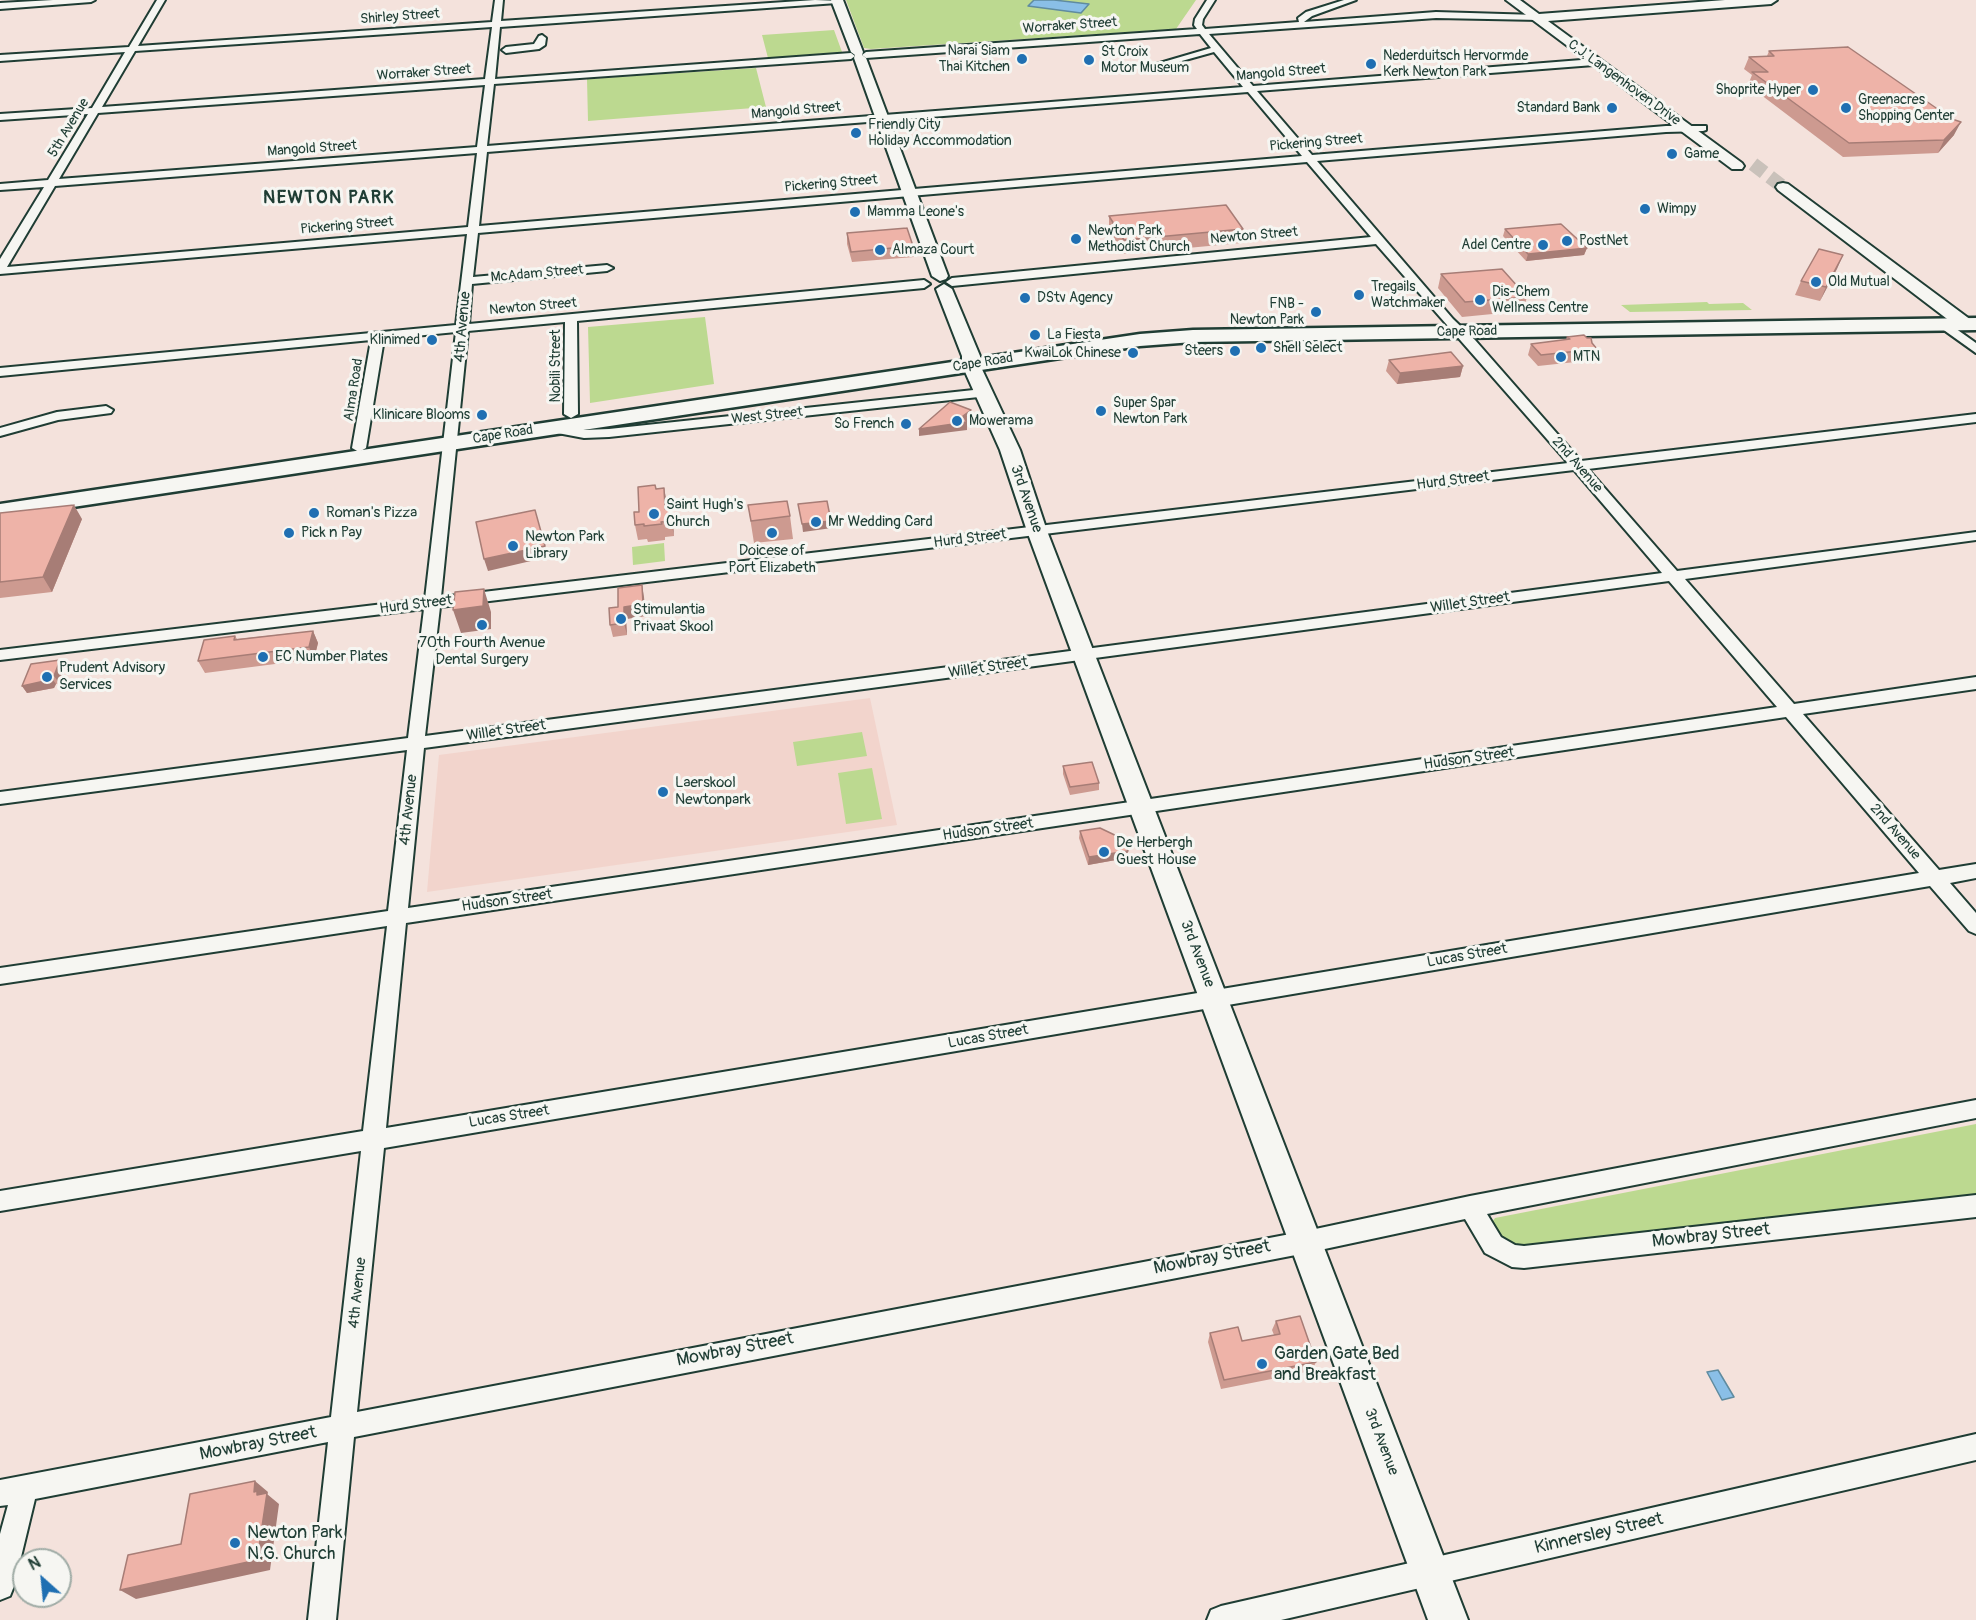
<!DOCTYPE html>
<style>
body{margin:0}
#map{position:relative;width:1976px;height:1620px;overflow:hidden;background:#f4e2dc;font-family:Pangolin,sans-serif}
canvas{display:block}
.north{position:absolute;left:12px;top:1548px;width:60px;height:60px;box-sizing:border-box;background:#f6f6f2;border:2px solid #a0aca6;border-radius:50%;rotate:333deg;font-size:16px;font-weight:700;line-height:24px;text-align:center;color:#1f3d34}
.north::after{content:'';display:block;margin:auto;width:21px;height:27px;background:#1f6fb2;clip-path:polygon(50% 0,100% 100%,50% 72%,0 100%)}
</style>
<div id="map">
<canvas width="1976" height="1620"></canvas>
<div class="north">N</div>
</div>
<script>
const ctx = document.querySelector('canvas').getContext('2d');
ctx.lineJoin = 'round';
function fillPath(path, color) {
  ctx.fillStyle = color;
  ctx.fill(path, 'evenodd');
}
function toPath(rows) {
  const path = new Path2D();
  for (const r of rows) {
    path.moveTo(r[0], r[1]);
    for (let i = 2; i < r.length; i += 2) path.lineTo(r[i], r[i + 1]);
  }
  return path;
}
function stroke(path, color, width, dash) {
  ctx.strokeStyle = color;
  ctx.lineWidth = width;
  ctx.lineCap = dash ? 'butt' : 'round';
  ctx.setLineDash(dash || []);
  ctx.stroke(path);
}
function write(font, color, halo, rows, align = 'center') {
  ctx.font = font + ' Pangolin,sans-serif';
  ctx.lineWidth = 6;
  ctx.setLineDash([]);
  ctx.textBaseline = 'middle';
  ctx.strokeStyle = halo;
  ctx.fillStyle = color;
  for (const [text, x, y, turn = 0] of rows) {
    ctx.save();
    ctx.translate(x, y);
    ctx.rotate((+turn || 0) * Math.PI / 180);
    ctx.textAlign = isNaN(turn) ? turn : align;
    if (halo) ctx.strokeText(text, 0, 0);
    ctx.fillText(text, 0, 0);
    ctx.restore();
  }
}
fillPath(toPath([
 [870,698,897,825,427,892,439,755]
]), '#f2d4cc');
fillPath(toPath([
 [846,0,1196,0,1176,29,871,49,864,48],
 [834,30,842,52,768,58,762,35],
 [756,68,766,107,588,121,587,79],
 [1707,302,1709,304,1743,303,1752,310,1630,312,1621,305],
 [705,317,714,384,590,403,588,327],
 [664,543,665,561,633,565,632,547],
 [862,732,867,756,797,766,793,742],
 [872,768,882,819,846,824,838,773],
 [1976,1124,1976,1199,1517,1250,1502,1243,1489,1226,1495,1218]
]), '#bcd990');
const water = toPath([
 [1034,0,1054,0,1089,4,1081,13,1028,6,1034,0],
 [1718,1370,1734,1397,1722,1400,1707,1372,1718,1370]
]);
fillPath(water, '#8abfe7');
stroke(water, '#5f8b9f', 1.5);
stroke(toPath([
 [1753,164,1783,187]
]), '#c9c1ba', 14, [14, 7]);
const street = toPath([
 [53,0,95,0,91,2,0,9,0,3,53,0],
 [157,0,165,0,138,46,492,22,495,0,503,0,501,21,815,0,841,1,837,3,500,27,495,79,851,53,855,56,851,59,494,84,487,146,1243,87,1214,52,1153,69,1153,65,1211,48,1200,34,866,58,862,55,866,52,1197,29,1194,25,1195,19,1207,0,1215,0,1203,19,1202,25,1205,29,1299,22,1298,18,1306,12,1344,0,1356,0,1312,16,1304,22,1436,12,1537,15,1540,16,1540,20,1436,18,1209,34,1253,86,1594,59,1599,62,1594,65,1257,91,1312,155,1666,126,1706,126,1706,130,1703,131,1666,132,1317,161,1453,319,1475,340,1581,461,1976,414,1976,422,1588,469,1677,571,1976,532,1976,540,1685,579,1794,704,1976,677,1976,689,1803,714,1939,870,1976,864,1976,878,1950,883,1976,913,1976,934,1969,931,1930,886,384,1148,357,1412,1306,1231,1470,1196,1976,1100,1976,1118,1487,1214,1501,1237,1515,1245,1524,1246,1976,1195,1976,1217,1524,1268,1512,1267,1485,1253,1465,1219,1306,1253,354,1437,336,1620,308,1620,328,1442,35,1499,14,1586,10,1596,0,1600,0,1534,8,1505,0,1506,0,1480,331,1417,361,1151,0,1211,0,1191,363,1131,387,926,0,984,0,968,388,911,407,750,0,804,0,792,408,738,424,609,0,660,0,650,425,599,456,332,384,339,366,448,359,452,352,448,371,340,0,376,0,368,456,325,467,234,0,274,0,259,44,187,0,190,0,184,48,180,88,114,0,120,0,114,92,108,125,52,0,61,0,55,129,47,157,0],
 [492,27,485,79,102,107,135,51,492,27],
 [485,85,477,147,59,179,98,113,485,85],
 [1248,92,1302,156,479,226,487,152,1248,92],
 [477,153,468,227,7,267,55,186,477,153],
 [1307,162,1371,237,952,278,946,282,952,286,1376,244,1568,463,441,597,468,331,565,322,564,414,571,418,578,414,577,321,924,288,930,284,924,280,469,324,472,284,607,271,613,268,607,265,473,277,478,233,1307,162],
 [1574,470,1662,573,425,736,440,607,1574,470],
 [1669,581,1777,707,408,908,424,748,1669,581],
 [1786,717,1919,873,386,1128,406,923,1786,717],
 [542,35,546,38,545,45,539,49,506,53,502,50,506,47,534,44,539,36,542,35],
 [1945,321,1976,343,1976,353,1941,328,1939,325,1945,321],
 [983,389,990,393,988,396,609,437,584,438,547,431,545,428,552,424,584,430,609,429,983,389],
 [106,406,113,410,111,413,58,420,0,436,0,428,57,412,106,406],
 [1976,1434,1976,1460,1281,1620,1207,1620,1211,1610,1221,1606,1976,1434]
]);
const secondary = toPath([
 [831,0,843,0,863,52,862,55,866,58,948,276,946,279,940,281,932,276,854,58,855,55,851,52,831,0],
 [1506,0,1520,0,1539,14,1725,0,1777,0,1771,4,1548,21,1742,163,1744,166,1742,169,1732,169,1506,0],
 [1783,183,1788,184,1971,320,1974,324,1971,328,1959,328,1778,190,1776,187,1778,184,1783,183],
 [944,284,952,289,980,356,980,365,1020,450,1047,531,1468,1620,1428,1620,1027,531,1000,450,962,365,962,356,936,289,944,284]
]);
const primary = toPath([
 [1976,318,1976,330,1193,342,1140,346,0,518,0,504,1140,334,1193,330,1976,318]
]);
stroke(street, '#1f3d34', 4);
stroke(secondary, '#1f3d34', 4);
stroke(primary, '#1f3d34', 5);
fillPath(street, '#f6f6f2');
fillPath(secondary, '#f6f6f2');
fillPath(primary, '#f6f6f2');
fillPath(toPath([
 [1769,51,1954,135,1938,153,1843,157,1748,85,1752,75,1744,69,1749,57,1767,56],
 [1109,216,1243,229,1241,243,1123,254,1109,229],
 [1505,229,1587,248,1584,255,1526,261,1503,236],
 [847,233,913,246,914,257,852,262,847,244],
 [1843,255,1820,301,1795,295,1801,281],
 [1441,274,1527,297,1523,311,1462,317,1438,288],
 [1567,337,1592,343,1597,349,1594,360,1538,366,1528,355,1531,344,1566,340],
 [1389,360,1463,366,1460,377,1397,384,1386,371],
 [655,485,656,489,667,503,667,509,673,524,674,536,665,537,665,540,648,542,647,539,638,540,635,525,639,512],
 [748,505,790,516,793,539,754,543],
 [0,513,82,519,52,592,0,598],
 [644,597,645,616,626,619,627,635,613,637,610,625],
 [313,631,318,643,314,659,205,673,198,661,235,636,237,639],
 [60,660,65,668,59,683,56,684,54,688,27,693,22,686],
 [1063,766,1099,783,1099,790,1070,795,1063,774],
 [1080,831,1127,858,1088,865,1079,838],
 [1276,1321,1316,1362,1312,1371,1221,1389,1208,1342,1210,1333,1242,1341,1274,1335,1272,1330]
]), '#cd9a90');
fillPath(toPath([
 [1961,122,1954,135,1938,153,1944,140],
 [1587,248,1584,255,1526,261,1528,254],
 [1843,255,1837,269,1820,301,1826,287],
 [1463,366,1460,377,1397,384,1400,373],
 [971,410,971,418,965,422,967,422,967,430,919,436,919,429,963,416],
 [664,488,667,503,668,524,665,509],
 [74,505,82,519,52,592,43,577],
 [670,508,673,524,674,536,671,521],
 [831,521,832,528,803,532,802,524],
 [545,546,548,557,488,571,484,559],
 [642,585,644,597,645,616,626,619,627,635,624,623,624,607],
 [484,589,491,612,491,629,461,633,453,610],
 [313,631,318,643,314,659,309,647],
 [60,660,65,668,59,683,54,676],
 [50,676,56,684,54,688,27,693,22,686],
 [1128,851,1127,858,1088,865,1089,857],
 [255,1481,268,1492,267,1494,279,1504,270,1570,136,1599,120,1590,254,1492]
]), '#a77d76');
const building = toPath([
 [1848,47,1952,119,1961,122,1944,140,1849,143,1752,72,1768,72,1749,57,1774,56,1769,51,1848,47],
 [1226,205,1243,229,1124,240,1109,216,1226,205],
 [1561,224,1587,248,1528,254,1505,229,1561,224],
 [907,228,913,246,851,252,847,233,907,228],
 [1819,249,1843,255,1826,287,1801,281,1819,249],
 [1502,269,1527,297,1465,302,1441,274,1502,269],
 [1584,335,1587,338,1591,338,1592,343,1597,349,1541,355,1531,344,1570,339,1567,337,1584,335],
 [1451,352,1463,366,1400,373,1389,360,1451,352],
 [950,402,971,410,963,416,967,422,919,429,950,402],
 [655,485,656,489,664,488,665,509,670,508,671,521,661,522,662,524,644,526,644,524,635,525,634,512,639,512,638,487,655,485],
 [787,501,790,516,751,521,748,505,787,501],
 [827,501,831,521,802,524,798,504,827,501],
 [74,505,43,577,0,582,0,513,74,505],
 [535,510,545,546,484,559,476,522,535,510],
 [642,585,643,604,624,607,624,623,610,625,609,608,618,607,618,588,642,585],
 [484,589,483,606,453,610,455,592,484,589],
 [313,631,309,647,198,661,204,640,235,636,234,640,313,631],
 [60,660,54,676,50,676,49,680,22,686,31,664,60,660],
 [1092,762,1099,783,1070,787,1063,766,1092,762],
 [1100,828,1123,839,1128,851,1089,857,1080,831,1100,828],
 [1300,1316,1316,1362,1224,1380,1210,1333,1238,1327,1242,1341,1280,1334,1276,1321,1300,1316],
 [255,1481,254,1492,257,1491,257,1495,267,1493,257,1560,120,1590,128,1555,181,1544,190,1494,255,1481]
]);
fillPath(building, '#eeb3a8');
stroke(building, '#a77d76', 1.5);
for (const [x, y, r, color] of [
 [1022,59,6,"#1f6fb2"],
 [1089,60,6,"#1f6fb2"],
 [1371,64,6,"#1f6fb2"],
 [1813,90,6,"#1f6fb2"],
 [1612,108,6,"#1f6fb2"],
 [1846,108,6,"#1f6fb2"],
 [856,133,6,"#1f6fb2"],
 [1672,154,6,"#1f6fb2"],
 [1645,209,6,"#1f6fb2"],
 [855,212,6,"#1f6fb2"],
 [1076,239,6,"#1f6fb2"],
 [1567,241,6,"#1f6fb2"],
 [1543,245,6,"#1f6fb2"],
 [880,250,6,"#1f6fb2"],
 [1816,282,6,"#1f6fb2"],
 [1359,295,6,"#1f6fb2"],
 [1025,298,6,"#1f6fb2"],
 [1480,300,6,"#1f6fb2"],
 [1316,312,6,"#1f6fb2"],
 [1035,335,6,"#1f6fb2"],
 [432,340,6,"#1f6fb2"],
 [1261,348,6,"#1f6fb2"],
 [1235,351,6,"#1f6fb2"],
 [1133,353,6,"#1f6fb2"],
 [1561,357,6,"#1f6fb2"],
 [1101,411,6,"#1f6fb2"],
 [482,415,6,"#1f6fb2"],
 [957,421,6,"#1f6fb2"],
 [906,424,6,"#1f6fb2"],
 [314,513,6,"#1f6fb2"],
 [654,514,6,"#1f6fb2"],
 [816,522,6,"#1f6fb2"],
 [289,533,6,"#1f6fb2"],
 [772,533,6,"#1f6fb2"],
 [513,546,6,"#1f6fb2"],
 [621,619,6,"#1f6fb2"],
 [482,625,6,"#1f6fb2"],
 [263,657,6,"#1f6fb2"],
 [47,677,6,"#1f6fb2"],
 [663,792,6,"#1f6fb2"],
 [1104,852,6,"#1f6fb2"],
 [1262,1364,6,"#1f6fb2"],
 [235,1543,6,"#1f6fb2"]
]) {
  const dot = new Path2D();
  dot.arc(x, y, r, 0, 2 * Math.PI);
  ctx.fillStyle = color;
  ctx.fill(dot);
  stroke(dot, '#f6f6f2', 2);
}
write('14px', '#1f3d34', '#f6f6f2', [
 ["Shirley Street",400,17,-4],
 ["Worraker Street",1070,26,-4],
 ["Worraker Street",424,73,-4],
 ["Mangold Street",1281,73,-5],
 ["C.J. Langenhoven Drive",1624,83,36],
 ["Mangold Street",796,111,-5],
 ["5th Avenue",69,128,-59],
 ["Pickering Street",1316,143,-5],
 ["Mangold Street",312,149,-4],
 ["Pickering Street",831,184,-5],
 ["Pickering Street",347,226,-5],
 ["Newton Street",1254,236,-5],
 ["McAdam Street",537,274,-5],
 ["Newton Street",533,307,-5],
 ["Cape Road",1467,332,-1],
 ["Cape Road",983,363,-9],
 ["Nobili Street",556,366,-90],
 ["Alma Road",354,390,-81],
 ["West Street",767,416,-6],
 ["Cape Road",503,435,-9],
 ["2nd Avenue",1577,465,49],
 ["2nd Avenue",1895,832,49]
]);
write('14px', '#1f3d34', '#f6f6f2', [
 ["Narai Siam",1010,51,"right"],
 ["Thai Kitchen",1010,67,"right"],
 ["St Croix",1101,52],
 ["Motor Museum",1101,68],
 ["Nederduitsch Hervormde",1383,56],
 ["Kerk Newton Park",1383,72],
 ["Shoprite Hyper",1801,90,"right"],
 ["Greenacres",1858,100],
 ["Shopping Center",1858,116],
 ["Standard Bank",1600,108,"right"],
 ["Friendly City",868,125],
 ["Holiday Accommodation",868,141],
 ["Game",1684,154],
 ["Wimpy",1657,209],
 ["Mamma Leone's",867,212],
 ["Newton Park",1088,231],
 ["Methodist Church",1088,247],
 ["PostNet",1579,241],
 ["Adel Centre",1531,245,"right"],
 ["Almaza Court",892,250],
 ["Old Mutual",1828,282],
 ["Tregails",1371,287],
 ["Watchmaker",1371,303],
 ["Dis-Chem",1492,292],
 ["Wellness Centre",1492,308],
 ["DStv Agency",1037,298],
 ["FNB -",1304,304,"right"],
 ["Newton Park",1304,320,"right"],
 ["La Fiesta",1047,335],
 ["Klinimed",420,340,"right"],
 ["Shell Select",1273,348],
 ["Steers",1223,351,"right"],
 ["KwaiLok Chinese",1121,353,"right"],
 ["MTN",1573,357],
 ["Super Spar",1113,403],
 ["Newton Park",1113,419],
 ["Klinicare Blooms",470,415,"right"],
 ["Mowerama",969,421],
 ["So French",894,424,"right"]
], 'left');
write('15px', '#1f3d34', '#f6f6f2', [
 ["4th Avenue",463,327,-85],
 ["Hurd Street",1453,481,-7],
 ["3rd Avenue",1026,499,71],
 ["Hurd Street",970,539,-7],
 ["Willet Street",1470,603,-8],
 ["Hurd Street",416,605,-7],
 ["Willet Street",988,668,-8],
 ["Willet Street",506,731,-8],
 ["Hudson Street",1469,759,-8],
 ["4th Avenue",409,810,-84],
 ["Hudson Street",988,830,-8],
 ["Hudson Street",507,901,-8],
 ["3rd Avenue",1197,954,69],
 ["Lucas Street",1467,956,-10],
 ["Lucas Street",988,1037,-10],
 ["Lucas Street",509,1117,-9],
 ["4th Avenue",358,1293,-84],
 ["3rd Avenue",1381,1442,69]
]);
write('15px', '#1f3d34', '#f6f6f2', [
 ["Saint Hugh's",666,505],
 ["Church",666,522],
 ["Roman's Pizza",326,513],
 ["Mr Wedding Card",828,522],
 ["Pick n Pay",301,533],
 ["Newton Park",525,537],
 ["Library",525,554],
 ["Doicese of",772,551,"center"],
 ["Port Elizabeth",772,568,"center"],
 ["Stimulantia",633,610],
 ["Privaat Skool",633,627],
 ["70th Fourth Avenue",482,643,"center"],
 ["Dental Surgery",482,660,"center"],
 ["EC Number Plates",275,657],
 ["Prudent Advisory",59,668],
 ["Services",59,685],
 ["Laerskool",675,783],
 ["Newtonpark",675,800],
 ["De Herbergh",1116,843],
 ["Guest House",1116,860]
], 'left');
ctx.letterSpacing = '1.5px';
write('bold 18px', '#1f3d34', '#f6f6f2', [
 ["NEWTON PARK",329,198]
]);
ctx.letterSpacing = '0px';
write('18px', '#1f3d34', '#f6f6f2', [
 ["Mowbray Street",1711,1236,-6],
 ["Mowbray Street",1212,1258,-11],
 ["Mowbray Street",735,1350,-11],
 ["Mowbray Street",258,1444,-11],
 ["Kinnersley Street",1599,1534,-13]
]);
write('18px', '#1f3d34', '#f6f6f2', [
 ["Garden Gate Bed",1274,1354],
 ["and Breakfast",1274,1375],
 ["Newton Park",247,1533],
 ["N.G. Church",247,1554]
], 'left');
</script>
